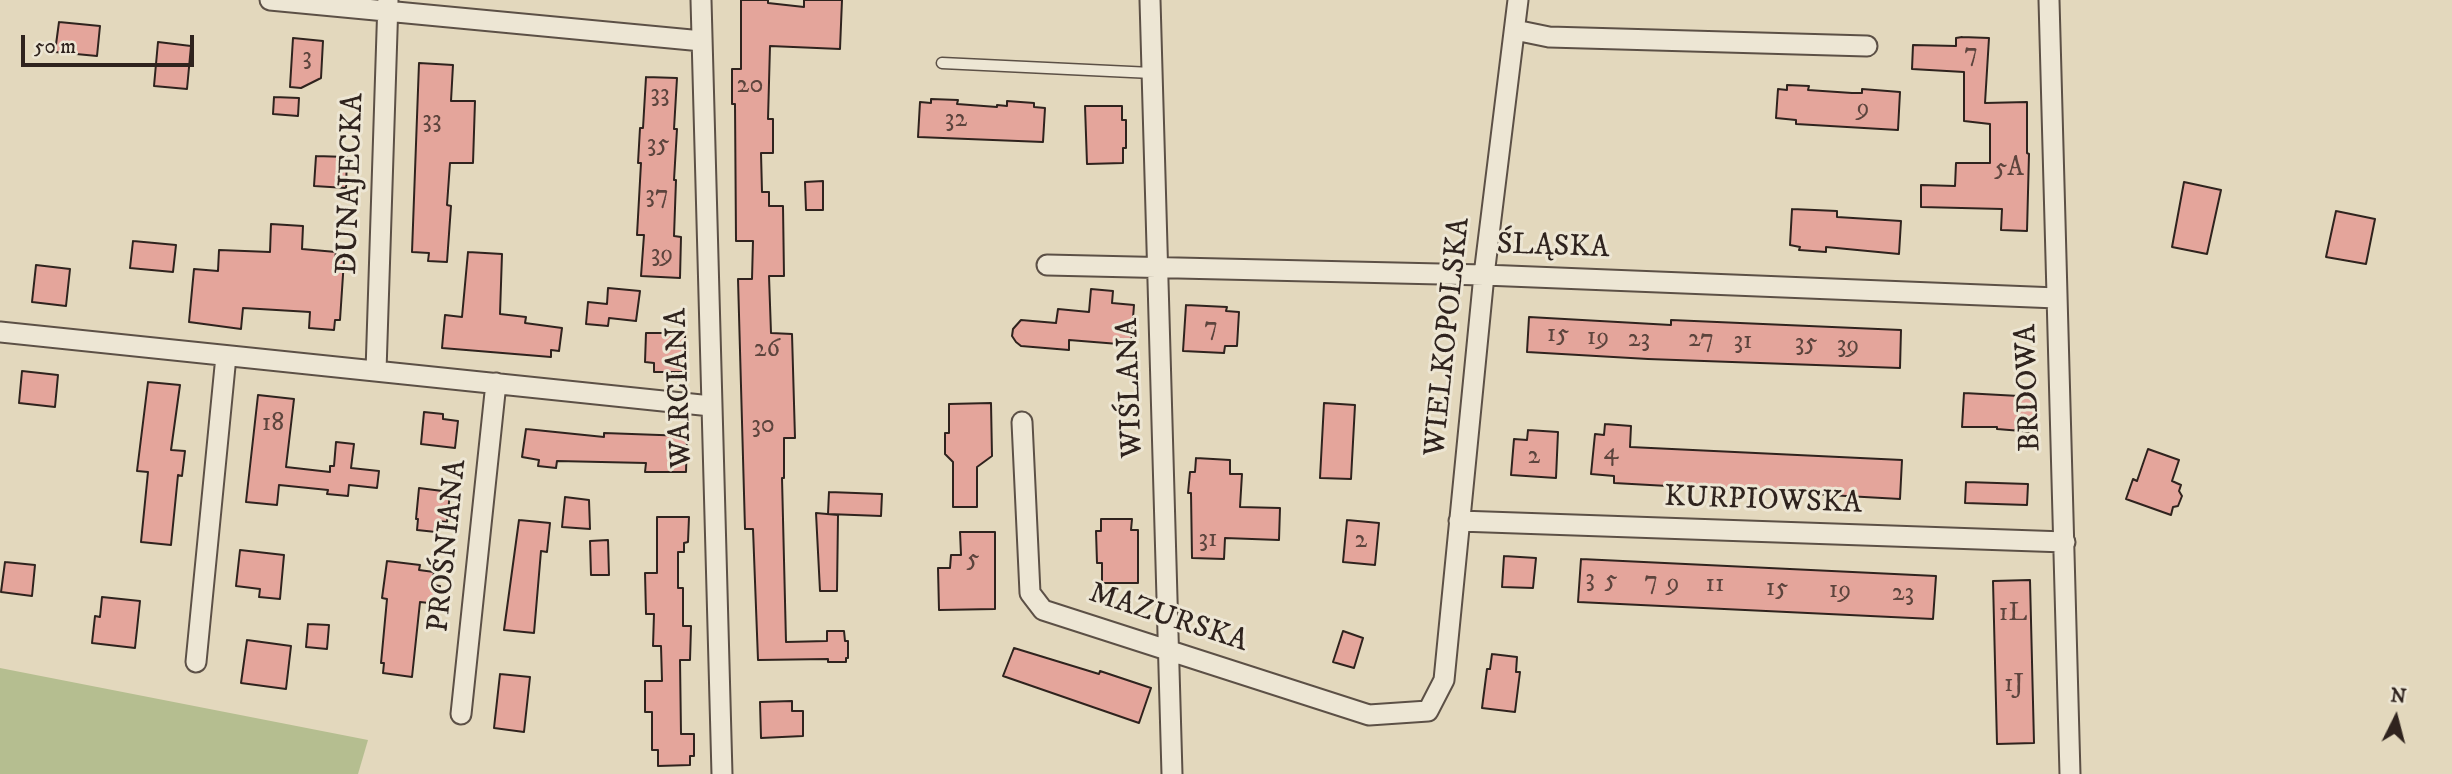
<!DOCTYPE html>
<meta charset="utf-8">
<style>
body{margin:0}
#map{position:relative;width:2452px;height:774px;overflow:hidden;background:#e3d8bd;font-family:"IM FELL DW Pica",serif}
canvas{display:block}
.north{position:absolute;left:2361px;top:683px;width:70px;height:70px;-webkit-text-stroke:5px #ede6d4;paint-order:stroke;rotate:6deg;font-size:19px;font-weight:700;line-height:28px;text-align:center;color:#2f231e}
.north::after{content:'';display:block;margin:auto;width:24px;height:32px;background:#2f231e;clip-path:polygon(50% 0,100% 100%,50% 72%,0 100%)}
.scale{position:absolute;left:21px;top:35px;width:173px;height:32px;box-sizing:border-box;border:4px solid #2f231e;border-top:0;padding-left:9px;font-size:21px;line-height:24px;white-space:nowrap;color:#2f231e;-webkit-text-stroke:5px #ede6d4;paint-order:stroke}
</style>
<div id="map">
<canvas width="2452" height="774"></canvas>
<div class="north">N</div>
<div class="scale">50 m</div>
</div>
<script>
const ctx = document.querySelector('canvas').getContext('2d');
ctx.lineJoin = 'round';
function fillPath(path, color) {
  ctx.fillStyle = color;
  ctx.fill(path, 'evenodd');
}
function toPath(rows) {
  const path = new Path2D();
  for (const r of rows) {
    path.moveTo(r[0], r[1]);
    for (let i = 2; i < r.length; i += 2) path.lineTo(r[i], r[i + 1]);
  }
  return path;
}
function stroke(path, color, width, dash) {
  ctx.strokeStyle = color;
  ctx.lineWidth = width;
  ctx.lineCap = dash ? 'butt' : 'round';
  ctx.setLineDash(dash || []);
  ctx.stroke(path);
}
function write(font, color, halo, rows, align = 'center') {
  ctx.font = font + ' "IM FELL DW Pica",serif';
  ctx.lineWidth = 6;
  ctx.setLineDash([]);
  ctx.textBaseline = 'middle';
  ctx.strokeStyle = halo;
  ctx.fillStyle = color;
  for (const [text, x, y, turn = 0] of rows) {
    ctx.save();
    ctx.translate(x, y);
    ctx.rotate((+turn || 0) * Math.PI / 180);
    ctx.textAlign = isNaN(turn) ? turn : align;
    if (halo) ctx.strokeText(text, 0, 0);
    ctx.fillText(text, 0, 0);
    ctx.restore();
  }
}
fillPath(toPath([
 [0,668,368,740,358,774,0,774]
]), '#b5be90');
const building = toPath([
 [741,0,768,0,768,3,804,7,804,0,842,0,840,49,770,46,768,119,773,119,773,153,761,153,762,192,769,192,769,206,783,206,784,276,769,276,771,333,792,334,795,438,784,438,784,478,782,478,786,642,827,641,827,631,844,631,845,641,848,641,848,658,846,658,846,662,828,662,828,659,758,660,753,529,745,529,738,279,752,279,753,241,736,241,735,104,732,104,732,69,741,69,741,0],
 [59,22,100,26,97,56,55,52,59,22],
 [1962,37,1989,38,1985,103,2027,102,2027,153,2029,154,2027,231,2001,230,2002,209,1921,207,1921,185,1955,186,1956,163,1990,163,1990,124,1964,121,1964,72,1912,69,1913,45,1956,46,1956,38,1962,37],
 [293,38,323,41,321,78,301,88,290,87,293,38],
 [158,42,191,46,187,89,154,86,158,42],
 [419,63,453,65,451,101,475,101,473,163,450,163,447,205,451,206,447,262,428,261,429,253,412,252,419,63],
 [646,77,677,78,674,129,677,129,674,180,676,180,674,236,681,237,680,278,641,276,644,235,637,235,641,163,638,163,640,128,643,128,646,77],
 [1787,85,1809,86,1808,90,1852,93,1862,93,1862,89,1900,92,1898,130,1796,124,1796,120,1776,118,1778,89,1787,90,1787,85],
 [274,97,299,98,298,116,273,114,274,97],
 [931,99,958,100,957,104,997,107,997,105,1007,106,1007,101,1034,103,1034,107,1045,108,1043,142,918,137,920,102,931,103,931,99],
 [1085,106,1122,106,1122,120,1126,120,1126,148,1123,148,1123,163,1087,164,1085,106],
 [316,156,347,157,346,188,314,186,316,156],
 [823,181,823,210,806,210,805,182,823,181],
 [2184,182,2221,190,2207,254,2172,247,2184,182],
 [1792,209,1837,211,1837,217,1901,221,1899,254,1826,247,1826,252,1799,250,1800,247,1790,245,1792,209],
 [2336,211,2375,219,2366,264,2326,257,2336,211],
 [271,224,303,226,302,249,336,252,335,259,344,260,340,320,335,320,334,330,309,328,310,312,243,308,241,329,189,322,194,269,218,271,219,250,270,252,271,224],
 [133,241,176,245,173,272,130,268,133,241],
 [468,252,502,254,500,314,526,317,525,323,562,328,559,351,551,350,551,357,442,348,445,315,462,317,468,252],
 [36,265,70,269,66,306,32,302,36,265],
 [608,288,640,291,636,321,609,318,608,326,586,324,588,302,607,304,608,288],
 [1091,289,1113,291,1112,303,1134,305,1131,345,1069,340,1069,350,1021,346,1016,342,1012,336,1013,329,1021,320,1056,323,1058,309,1089,312,1091,289],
 [1186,305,1227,307,1226,311,1239,312,1237,346,1225,346,1224,353,1183,351,1186,305],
 [1529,317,1671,325,1671,320,1901,330,1900,368,1648,359,1527,352,1529,317],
 [646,333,685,333,685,372,654,372,654,363,645,362,646,333],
 [22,371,58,375,55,407,19,403,22,371],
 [148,382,180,385,171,450,185,451,182,476,178,475,171,545,141,542,148,472,137,471,148,382],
 [1964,393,2037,397,2034,432,1997,429,1997,427,1962,427,1964,393],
 [258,395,294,399,286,467,330,472,330,466,334,466,336,442,354,444,351,468,379,471,377,488,349,485,348,496,327,494,328,490,279,485,277,505,246,502,258,395],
 [991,403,992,456,977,467,977,507,953,507,953,462,945,454,945,433,949,433,949,404,991,403],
 [1324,403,1355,405,1351,479,1320,478,1324,403],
 [424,412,443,414,443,419,458,421,455,448,421,444,424,412],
 [1605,424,1631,426,1630,447,1902,460,1900,499,1614,483,1614,476,1591,474,1595,434,1604,435,1605,424],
 [526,429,604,437,604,433,687,436,686,472,645,472,646,463,557,461,556,468,538,466,539,460,522,457,526,429],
 [1528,430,1558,432,1556,478,1511,475,1514,439,1527,440,1528,430],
 [2148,449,2179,460,2172,481,2181,485,2179,491,2182,496,2178,506,2173,507,2171,515,2126,499,2133,479,2137,481,2148,449],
 [1196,458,1230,460,1230,474,1242,474,1240,507,1280,508,1279,540,1225,538,1224,559,1192,558,1191,493,1188,493,1190,472,1195,472,1196,458],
 [1966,482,2028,484,2027,505,1965,503,1966,482],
 [419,488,450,492,447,522,437,521,436,532,417,530,418,519,416,519,419,488],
 [829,492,882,494,881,516,828,514,829,492],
 [565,497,589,500,590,529,562,527,565,497],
 [816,513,838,515,837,591,820,591,816,513],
 [657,517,689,517,688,542,684,543,684,552,678,552,678,588,683,588,683,626,691,626,690,660,680,660,681,734,694,734,694,756,690,756,690,765,658,766,658,750,652,750,652,712,645,712,645,681,662,681,661,646,653,646,654,614,646,614,645,573,657,573,657,517],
 [1101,519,1132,519,1131,530,1138,530,1138,583,1102,583,1102,563,1097,563,1096,531,1101,531,1101,519],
 [519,520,550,523,547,552,541,551,534,633,504,630,519,520],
 [1347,520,1379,523,1375,565,1343,562,1347,520],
 [960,532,995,532,995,609,939,610,938,568,950,568,951,555,961,555,960,532],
 [608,540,609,575,591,575,590,541,608,540],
 [240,550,284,555,280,599,259,597,260,589,236,586,240,550],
 [1504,556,1536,558,1533,588,1502,587,1504,556],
 [1581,559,1936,576,1933,619,1578,602,1581,559],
 [387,561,420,565,419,570,434,572,432,585,440,586,438,604,420,602,412,677,383,673,384,663,381,663,387,599,382,598,387,561],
 [5,562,35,565,32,596,1,592,5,562],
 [2030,580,2034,743,1997,744,1993,581,2030,580],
 [102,597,140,601,135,648,92,643,95,616,100,617,102,597],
 [308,624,329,625,327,649,306,647,308,624],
 [1343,631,1363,638,1354,668,1333,662,1343,631],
 [247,640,291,646,286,689,241,683,247,640],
 [1014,648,1099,674,1100,671,1151,688,1139,723,1003,676,1014,648],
 [1492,654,1517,657,1516,672,1520,672,1515,712,1482,708,1487,669,1490,669,1492,654],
 [500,674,530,677,524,732,494,728,500,674],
 [792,701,792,711,803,711,803,736,761,738,760,702,792,701]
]);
fillPath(building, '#e4a59b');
stroke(building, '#2f231e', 2);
const lane = toPath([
 [942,63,1152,73]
]);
const street = toPath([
 [270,0,702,41],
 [701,0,722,774],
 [1150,0,1172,774],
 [2049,0,2070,774],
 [1515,30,1549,37,1867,46],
 [1047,265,1484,275,2057,298],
 [0,332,711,406],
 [376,371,388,1],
 [1022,422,1030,593,1043,610,1369,715,1428,711,1444,680,1484,275,1518,0],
 [1459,521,2065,542],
 [196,662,226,356],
 [461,714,496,383]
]);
stroke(lane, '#5c5046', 13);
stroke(street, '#5c5046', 23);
stroke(lane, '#ede6d4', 10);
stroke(street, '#ede6d4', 19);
write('26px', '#5c443d', null, [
 ["7",1971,55],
 ["3",307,59],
 ["20",750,87],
 ["33",660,96],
 ["9",1863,110],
 ["32",956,121],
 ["33",432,122],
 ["35",658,146],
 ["5A",2009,170],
 ["37",657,197],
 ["39",662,256],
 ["7",1211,329],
 ["15",1558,336],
 ["19",1598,339],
 ["23",1639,341],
 ["27",1701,341],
 ["31",1743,343],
 ["35",1806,345],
 ["39",1848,347],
 ["26",767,351],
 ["18",273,425],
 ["30",763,427],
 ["4",1611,454],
 ["2",1534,458],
 ["31",1208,541],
 ["2",1361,542],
 ["5",973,561],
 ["3",1590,581],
 ["5",1611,582],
 ["7",1651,583],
 ["9",1673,585],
 ["11",1715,586],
 ["15",1777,590],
 ["19",1840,592],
 ["23",1903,595],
 ["1L",2013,615],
 ["1J",2014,686]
]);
write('30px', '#2f231e', '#ede6d4', [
 ["DUNAJECKA",352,184,-88],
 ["ŚLĄSKA",1553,248,2],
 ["WIELKOPOLSKA",1449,337,-84],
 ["WARCIANA",681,388,-92],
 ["WIŚLANA",1132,388,-92],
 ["BRDOWA",2030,388,-92],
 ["KURPIOWSKA",1763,502,2],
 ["PROŚNIANA",449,546,-84],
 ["MAZURSKA",1168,619,18]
]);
</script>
